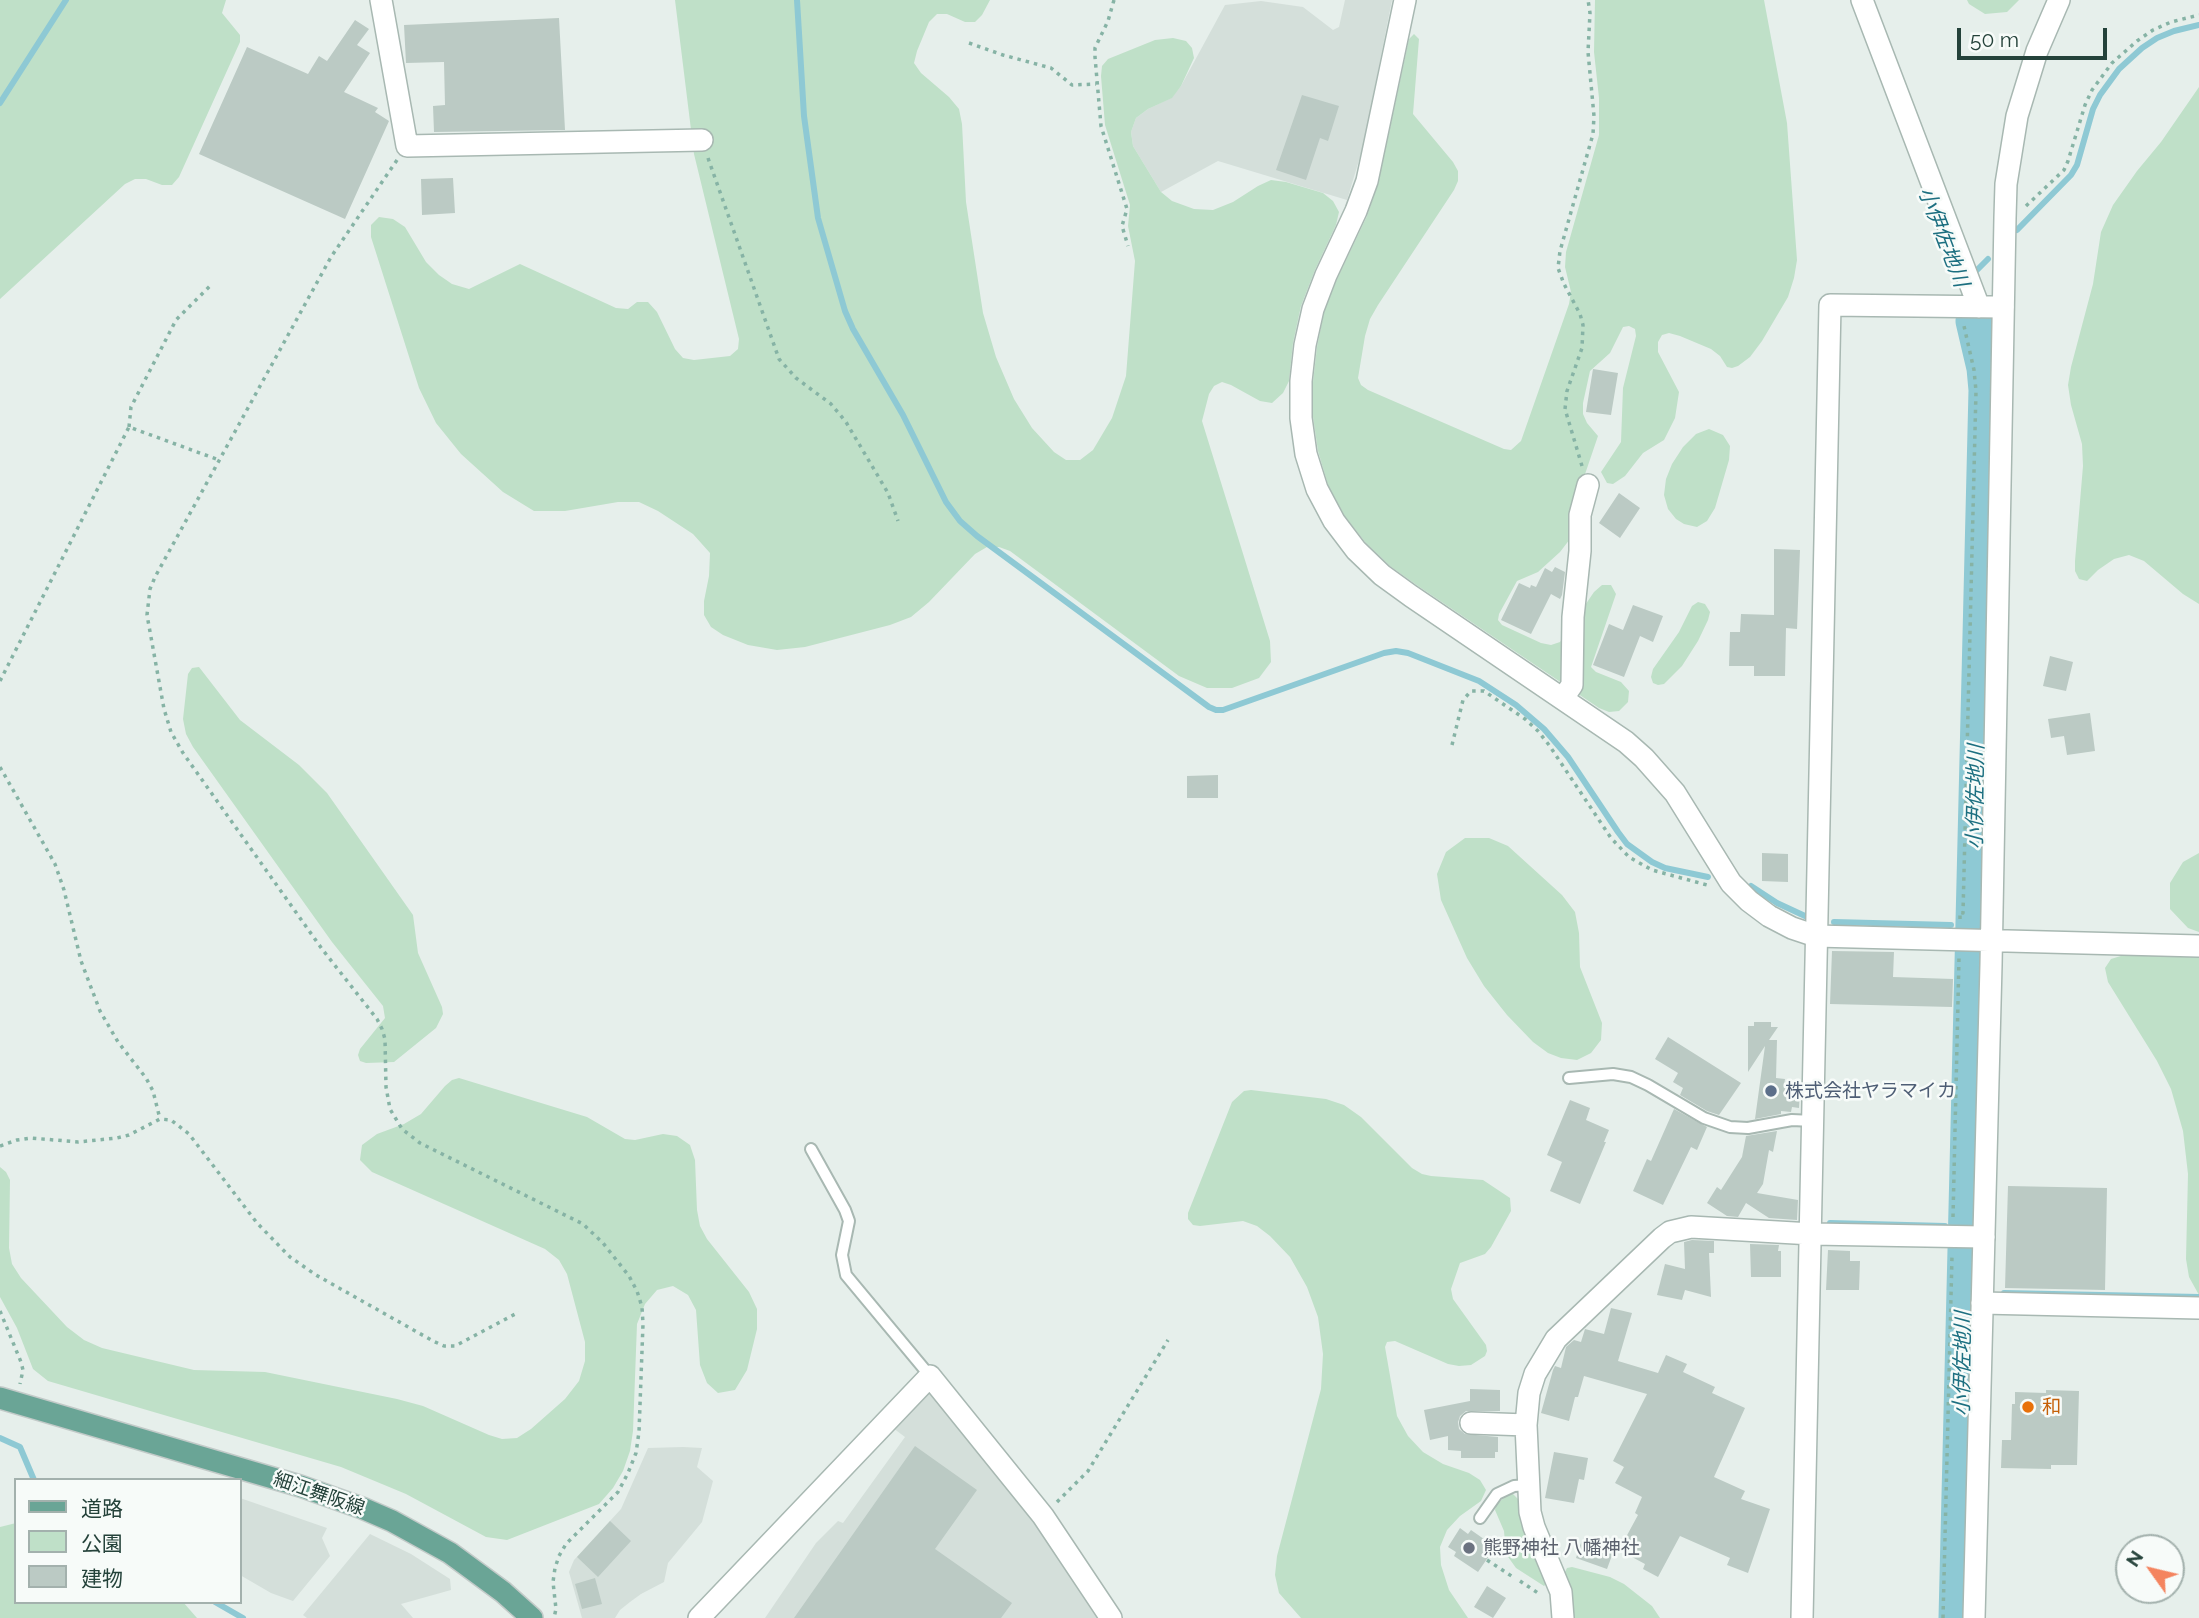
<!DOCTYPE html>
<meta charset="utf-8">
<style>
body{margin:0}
#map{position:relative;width:2199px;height:1618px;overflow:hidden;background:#e6efeb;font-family:Raleway,"Noto Sans JP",sans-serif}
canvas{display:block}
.legend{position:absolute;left:14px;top:1478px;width:228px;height:126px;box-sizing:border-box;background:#f7fbf9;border:2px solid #a3b1ad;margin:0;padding:9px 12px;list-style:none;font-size:21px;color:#24423a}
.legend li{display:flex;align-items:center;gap:14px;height:35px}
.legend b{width:35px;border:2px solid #a3b1ad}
.north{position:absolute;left:2115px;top:1534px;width:70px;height:70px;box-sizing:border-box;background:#f7fbf9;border:2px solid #a3b1ad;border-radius:50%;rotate:304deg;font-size:19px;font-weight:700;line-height:28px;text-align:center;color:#24423a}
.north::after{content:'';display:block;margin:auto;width:24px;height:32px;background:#f4845f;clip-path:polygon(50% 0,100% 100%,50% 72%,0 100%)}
.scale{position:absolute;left:1957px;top:28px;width:150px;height:32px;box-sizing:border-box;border:4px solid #24423a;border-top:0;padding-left:9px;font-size:21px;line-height:24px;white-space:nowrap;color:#24423a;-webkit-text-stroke:5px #f7fbf9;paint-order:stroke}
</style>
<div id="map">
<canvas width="2199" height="1618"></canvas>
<ul class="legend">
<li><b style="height:9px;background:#6aa596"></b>道路</li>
<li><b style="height:19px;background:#bfe0c8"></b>公園</li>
<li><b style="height:19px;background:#bbcac4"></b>建物</li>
</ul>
<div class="north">N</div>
<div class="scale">50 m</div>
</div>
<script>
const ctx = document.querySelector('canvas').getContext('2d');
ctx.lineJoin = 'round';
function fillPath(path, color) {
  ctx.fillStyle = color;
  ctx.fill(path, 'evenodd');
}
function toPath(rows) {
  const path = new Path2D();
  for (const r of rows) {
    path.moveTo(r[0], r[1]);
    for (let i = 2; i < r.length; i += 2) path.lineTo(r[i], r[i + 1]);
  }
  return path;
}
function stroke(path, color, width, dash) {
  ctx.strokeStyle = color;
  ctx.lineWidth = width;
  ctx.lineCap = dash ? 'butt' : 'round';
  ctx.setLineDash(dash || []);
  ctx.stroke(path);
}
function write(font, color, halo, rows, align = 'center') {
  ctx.font = font + ' Raleway,"Noto Sans JP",sans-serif';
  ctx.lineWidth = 5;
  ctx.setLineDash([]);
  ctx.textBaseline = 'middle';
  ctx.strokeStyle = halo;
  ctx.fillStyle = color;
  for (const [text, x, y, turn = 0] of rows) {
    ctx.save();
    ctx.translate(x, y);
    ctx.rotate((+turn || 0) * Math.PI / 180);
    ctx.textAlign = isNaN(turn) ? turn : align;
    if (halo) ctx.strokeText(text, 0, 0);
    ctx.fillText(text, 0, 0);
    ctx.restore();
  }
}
fillPath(toPath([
 [1345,0,1392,0,1363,147,1347,200,1218,161,1161,192,1133,146,1131,132,1136,118,1148,109,1171,98,1181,86,1225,5,1261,1,1303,7,1333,30,1339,27],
 [932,1387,1038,1519,1103,1618,765,1618,816,1543,838,1521,843,1523,905,1437,893,1428],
 [683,1447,702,1448,697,1467,713,1481,702,1522,668,1563,664,1582,641,1594,630,1602,620,1610,615,1618,582,1618,569,1572,574,1560,621,1509,648,1448],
 [240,1498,327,1528,322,1538,330,1556,293,1601,271,1593,240,1575],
 [370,1534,411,1554,450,1579,451,1590,401,1604,413,1618,307,1618,303,1615]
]), '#d4dfda');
fillPath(toPath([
 [0,0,226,0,222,13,240,35,240,42,179,177,172,185,162,185,146,179,135,179,125,184,0,299],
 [675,0,990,0,982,15,975,22,965,22,947,14,937,14,929,22,917,51,914,63,921,73,949,97,959,109,962,124,966,202,983,313,996,357,1014,399,1032,428,1054,452,1066,460,1080,460,1093,450,1112,418,1126,376,1135,261,1128,226,1130,205,1105,125,1101,76,1102,66,1108,59,1155,40,1173,38,1186,41,1192,48,1194,58,1181,86,1172,98,1148,109,1136,118,1131,132,1133,146,1161,192,1172,201,1194,209,1213,210,1233,202,1258,186,1271,180,1286,182,1323,193,1333,201,1339,212,1336,225,1315,270,1301,306,1293,343,1289,381,1283,393,1272,403,1260,401,1231,385,1222,382,1214,386,1209,394,1202,421,1270,641,1271,662,1259,678,1232,688,1207,688,1179,676,1010,551,999,547,987,547,975,554,929,602,911,617,890,625,805,647,777,650,748,645,723,635,711,627,704,615,704,601,709,576,710,553,693,534,658,511,639,502,618,502,565,511,534,511,503,492,461,454,436,423,419,388,371,237,371,225,379,217,393,219,405,227,426,262,439,275,452,284,469,289,520,264,616,308,628,309,637,302,648,302,657,312,675,349,683,358,694,360,730,356,738,349,739,339,694,154],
 [1595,0,1764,0,1787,123,1797,260,1794,278,1788,297,1762,341,1750,357,1738,366,1732,368,1727,367,1720,356,1711,349,1680,336,1669,333,1662,335,1658,342,1658,352,1679,392,1675,418,1664,440,1643,453,1625,476,1613,484,1607,483,1601,472,1621,442,1623,388,1636,336,1635,329,1629,326,1623,327,1610,353,1590,371,1583,403,1583,414,1587,423,1598,436,1582,483,1570,539,1560,552,1538,572,1517,581,1499,614,1498,620,1502,625,1541,643,1551,645,1560,642,1594,592,1602,585,1611,585,1616,594,1591,667,1596,672,1621,682,1629,691,1628,702,1619,711,1609,712,1599,708,1418,586,1390,566,1365,542,1344,515,1328,485,1318,451,1313,417,1313,382,1317,347,1324,312,1337,279,1367,216,1378,184,1409,39,1414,34,1419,39,1413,114,1453,162,1458,171,1458,181,1454,190,1378,305,1370,319,1365,336,1358,378,1361,385,1368,390,1504,449,1511,450,1521,441,1569,304,1571,292,1565,267,1566,252,1599,135,1599,98,1594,52],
 [1967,0,2019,0,2007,12,1985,14,1969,4],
 [2199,87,2199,604,2183,594,2144,561,2129,555,2114,559,2098,570,2087,581,2079,579,2075,571,2075,561,2083,466,2082,444,2071,405,2068,385,2071,367,2093,284,2101,232,2113,205,2137,171,2161,142],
 [1709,429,1723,435,1730,446,1729,460,1715,508,1707,521,1697,527,1684,524,1676,519,1668,509,1664,495,1666,479,1672,464,1683,447,1696,434],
 [1698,602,1705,604,1710,612,1708,620,1698,641,1682,666,1664,684,1658,685,1653,683,1651,677,1653,669,1679,632,1692,606],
 [199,667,240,720,299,765,327,793,413,915,418,953,442,1007,443,1014,436,1028,394,1062,366,1063,360,1061,358,1055,360,1049,385,1018,383,1006,332,942,193,747,186,734,183,719,188,674,192,668],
 [1465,838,1489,838,1508,846,1562,895,1575,912,1579,933,1580,967,1602,1023,1601,1040,1591,1053,1577,1060,1561,1058,1548,1053,1533,1042,1507,1015,1484,986,1467,958,1441,900,1437,874,1446,852],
 [2199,853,2199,932,2188,928,2170,909,2170,883,2183,862],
 [2124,955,2199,956,2199,1295,2189,1277,2186,1259,2188,1174,2183,1131,2171,1089,2157,1061,2108,982,2105,968,2111,959],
 [459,1078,587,1117,625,1139,635,1140,663,1134,677,1136,690,1145,695,1160,697,1210,700,1226,707,1239,749,1292,757,1309,757,1329,747,1370,735,1390,718,1393,707,1383,700,1365,696,1310,688,1295,673,1286,657,1290,645,1304,637,1324,633,1431,630,1451,623,1471,613,1488,599,1504,507,1540,486,1537,406,1494,341,1467,48,1381,33,1369,17,1328,0,1297,0,1167,6,1172,10,1180,9,1248,12,1264,21,1278,67,1327,84,1340,102,1348,194,1370,265,1372,397,1399,423,1406,489,1435,502,1439,517,1438,531,1429,565,1399,579,1381,585,1361,585,1342,567,1274,559,1260,545,1249,372,1172,360,1160,362,1145,377,1134,404,1124,421,1114,445,1086,452,1080],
 [1251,1090,1326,1099,1344,1105,1361,1117,1412,1168,1422,1174,1431,1176,1483,1180,1510,1198,1511,1211,1491,1247,1485,1254,1460,1263,1451,1289,1453,1299,1486,1345,1487,1351,1485,1356,1471,1365,1459,1366,1448,1364,1395,1341,1387,1342,1385,1347,1397,1416,1408,1436,1423,1452,1443,1464,1469,1473,1480,1480,1486,1490,1481,1501,1460,1516,1447,1530,1440,1547,1441,1565,1449,1590,1468,1618,1301,1618,1279,1593,1275,1575,1277,1556,1321,1389,1323,1354,1318,1317,1307,1287,1290,1257,1270,1236,1257,1226,1243,1221,1200,1226,1193,1225,1188,1219,1188,1213,1232,1102,1244,1091],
 [1508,1494,1513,1494,1520,1501,1547,1583,1544,1586,1516,1568,1506,1554,1504,1531,1495,1510,1496,1505],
 [16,1523,16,1602,183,1602,197,1618,0,1618,0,1527],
 [1572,1567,1610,1577,1624,1584,1652,1606,1660,1618,1572,1618,1565,1572,1567,1568]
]), '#bfe0c8');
stroke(toPath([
 [797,0,804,116,818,218,845,311,853,329,903,415,946,502,960,521,977,536,1209,707,1216,710,1223,710,1384,653,1396,651,1408,653,1479,681,1516,705,1544,729,1568,757,1618,832,1627,844,1652,862,1665,868,1708,877],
 [0,103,66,0],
 [2017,230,2071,175,2077,165,2093,109,2100,95,2119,69,2142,48,2157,38,2174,31,2199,25],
 [1975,272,1988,259],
 [1970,309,1974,321],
 [1751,886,1777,903,1805,916],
 [1834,922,1951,925],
 [1966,925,1973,925],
 [1830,1223,1945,1226],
 [2004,1293,2199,1297],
 [0,1438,20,1447,34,1480],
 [215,1602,243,1618]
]), '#8ec9d4', 6);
stroke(toPath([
 [1957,1618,1987,390,1985,368,1974,321]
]), '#8ec9d4', 37);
fillPath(toPath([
 [559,18,565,130,434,132,433,106,445,105,444,62,406,63,404,25],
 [355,20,369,29,357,45,370,53,344,92,378,108,375,112,389,121,345,219,199,154,247,47,308,74,319,56,327,61],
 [1302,95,1339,106,1328,141,1320,138,1306,180,1276,170],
 [453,178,455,213,422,215,421,179],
 [1593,369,1618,373,1611,415,1586,412],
 [1619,493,1640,508,1620,538,1599,523],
 [1774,549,1800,550,1797,629,1786,628,1785,676,1754,676,1754,666,1729,666,1730,632,1740,632,1741,614,1774,615],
 [1555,567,1565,572,1562,595,1560,599,1551,594,1531,634,1501,620,1519,583,1530,588,1531,585,1536,587,1545,568,1552,572],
 [1633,605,1663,616,1653,642,1640,636,1624,677,1593,665,1609,624,1623,630],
 [2050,656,2073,662,2066,691,2043,686],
 [2090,713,2095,751,2067,755,2064,736,2051,738,2048,719],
 [1218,775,1218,798,1187,798,1187,776],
 [1762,853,1788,854,1788,882,1762,881],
 [1832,951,1894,952,1893,977,1953,979,1952,1007,1830,1004],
 [1754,1022,1771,1022,1771,1027,1778,1027,1769,1040,1777,1040,1776,1078,1785,1079,1784,1086,1800,1088,1799,1108,1792,1107,1791,1112,1781,1111,1781,1114,1755,1119,1765,1046,1748,1072,1748,1026,1754,1026],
 [1668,1037,1741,1083,1719,1115,1707,1111,1680,1095,1683,1088,1673,1082,1678,1073,1655,1059],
 [1570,1100,1590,1108,1586,1120,1609,1130,1604,1142,1606,1142,1580,1204,1550,1191,1562,1162,1547,1155],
 [1674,1109,1707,1127,1697,1150,1691,1147,1663,1205,1633,1191,1647,1159,1651,1161],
 [1777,1131,1773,1152,1769,1150,1763,1184,1757,1193,1798,1200,1797,1220,1769,1218,1746,1203,1738,1217,1727,1216,1707,1203,1717,1187,1721,1190,1742,1157,1746,1136],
 [2008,1186,2107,1188,2105,1290,2005,1288],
 [1692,1240,1714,1241,1714,1253,1709,1253,1711,1297,1685,1290,1682,1300,1657,1295,1665,1264,1685,1269,1684,1242],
 [1750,1244,1779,1245,1778,1251,1781,1251,1781,1277,1751,1277],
 [1828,1250,1850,1251,1850,1261,1860,1261,1859,1290,1826,1290],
 [1611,1308,1632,1313,1618,1361,1658,1373,1666,1355,1687,1364,1683,1372,1715,1387,1712,1393,1745,1408,1714,1477,1745,1491,1741,1499,1770,1509,1748,1573,1727,1565,1730,1558,1680,1536,1658,1577,1643,1569,1645,1564,1619,1550,1638,1515,1635,1513,1642,1497,1615,1483,1624,1467,1613,1461,1647,1394,1584,1376,1578,1397,1575,1397,1569,1421,1541,1413,1553,1370,1555,1366,1561,1368,1566,1347,1574,1340,1581,1342,1585,1329,1604,1334],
 [1470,1389,1500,1390,1500,1411,1466,1411,1460,1416,1458,1422,1459,1429,1465,1434,1498,1437,1498,1452,1495,1452,1495,1458,1461,1458,1461,1451,1448,1450,1448,1436,1430,1440,1424,1410,1470,1401],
 [2046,1390,2079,1391,2077,1465,2051,1465,2051,1469,2001,1468,2002,1440,2011,1440,2012,1404,2015,1404,2015,1392,2046,1393],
 [915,1446,977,1490,935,1549,1012,1603,1001,1618,794,1618],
 [1554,1452,1588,1458,1584,1480,1579,1479,1574,1503,1545,1498],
 [610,1521,631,1541,598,1577,577,1557],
 [1460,1528,1468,1534,1471,1530,1491,1544,1487,1550,1491,1553,1478,1572,1454,1556,1456,1552,1448,1547],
 [1582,1540,1614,1550,1607,1569,1576,1558],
 [595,1578,602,1604,582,1609,575,1584],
 [1487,1586,1506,1598,1493,1618,1474,1607]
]), '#bbcac4');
const service = toPath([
 [1569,1078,1613,1074,1631,1077,1648,1085,1704,1118,1730,1127,1748,1128,1792,1120,1813,1121],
 [811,1149,845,1210,849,1221,842,1255,846,1275,930,1376],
 [1480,1518,1497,1494,1514,1486,1529,1485]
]);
const minor = toPath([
 [381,0,407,146,702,140],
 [1862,0,1979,307],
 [1563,698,1572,685,1573,617,1580,551,1580,515,1588,485],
 [1982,1303,2199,1308],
 [1471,1423,1526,1425],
 [699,1618,930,1376,1043,1516,1111,1618],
 [1563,1618,1561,1592,1534,1527,1530,1512,1526,1425,1529,1393,1535,1374,1556,1339,1662,1238,1670,1232,1691,1227,1812,1234,1984,1237],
 [1802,1618,1830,305,2003,307]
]);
const tertiary = toPath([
 [1405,0,1367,181,1356,211,1326,275,1313,309,1305,345,1301,381,1301,418,1306,454,1317,489,1334,521,1356,550,1382,575,1411,596,1626,742,1644,758,1675,793,1731,883,1749,901,1769,916,1792,928,1816,936,2199,946],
 [1974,1618,1991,965,2005,218,2006,184,2017,116,2037,51,2059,0]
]);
const primary = toPath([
 [0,1398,300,1486,362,1508,392,1521,450,1553,503,1592,532,1618]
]);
stroke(service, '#a8b8b2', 14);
stroke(minor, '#a8b8b2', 24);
stroke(tertiary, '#a8b8b2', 24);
stroke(primary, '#c2cac8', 24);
stroke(toPath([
 [1114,0,1108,21,1095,48,1095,57,1101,126,1127,209,1122,226,1128,246],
 [969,43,1003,55,1051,68,1072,85,1096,84],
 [708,158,779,359,796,378,831,404,846,422,888,493,898,521],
 [397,160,331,257,155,577,150,589,147,615,164,709,171,732,183,753,322,949,377,1019,382,1029,385,1039,386,1087,390,1109,402,1129,420,1143,583,1224,603,1243,629,1276,637,1291,642,1307,643,1324,639,1432,636,1453,628,1473,618,1492,566,1544,559,1556,555,1568,553,1582,556,1609,554,1618],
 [2026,206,2064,170,2068,161,2085,105,2092,90,2112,63,2137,41,2153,30,2171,22,2199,15],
 [129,427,131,407,176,320,211,285],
 [1582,466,1565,409,1567,391,1582,348,1583,325,1580,314,1564,284,1558,268,1560,251,1593,134,1594,116,1588,52,1590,13,1588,0],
 [0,681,129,427,219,460],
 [1452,745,1463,700,1471,691,1484,691,1525,719,1538,731,1549,745,1611,838,1629,857,1652,870,1707,885],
 [0,767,55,864,64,890,81,961,100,1011,118,1042,146,1078,153,1091,160,1119],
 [1960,919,1960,912,1963,913,1976,391,1974,370,1964,326],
 [0,1146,17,1140,31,1138,78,1142,117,1138,129,1135,160,1119,171,1120,189,1134,257,1223,290,1257,316,1275,433,1341,444,1346,455,1346,519,1312],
 [1953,1217,1959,958],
 [0,1311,21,1362,23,1370,20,1384],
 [1057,1502,1088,1471,1168,1340],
 [1487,1560,1513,1577],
 [1520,1581,1538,1593],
 [1943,1618,1952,1256]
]), '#86b3a5', 3.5, [3.5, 5]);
stroke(service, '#fff', 10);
stroke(minor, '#fff', 21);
stroke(tertiary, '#fff', 21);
stroke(primary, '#6aa596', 21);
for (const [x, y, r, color] of [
 [1771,1091,7,"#5c6f8a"],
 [2028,1407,7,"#e8710a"],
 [1469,1548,7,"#6b7280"]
]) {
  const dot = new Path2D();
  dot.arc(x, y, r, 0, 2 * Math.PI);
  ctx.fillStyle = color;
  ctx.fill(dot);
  stroke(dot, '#f7fbf9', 2.5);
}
write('19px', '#4e5e75', '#f7fbf9', [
 ["株式会社ヤラマイカ",1785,1091]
], 'left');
write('19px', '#c56008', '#f7fbf9', [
 ["和",2042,1407]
], 'left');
write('19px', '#24423a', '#f7fbf9', [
 ["細江舞阪線",319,1494,19]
]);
write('19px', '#5b616d', '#f7fbf9', [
 ["熊野神社 八幡神社",1483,1548]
], 'left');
write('italic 21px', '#1c6f80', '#f7fbf9', [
 ["小伊佐地川",1943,237,69],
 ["小伊佐地川",1976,797,-89],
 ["小伊佐地川",1963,1364,-89]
]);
</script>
